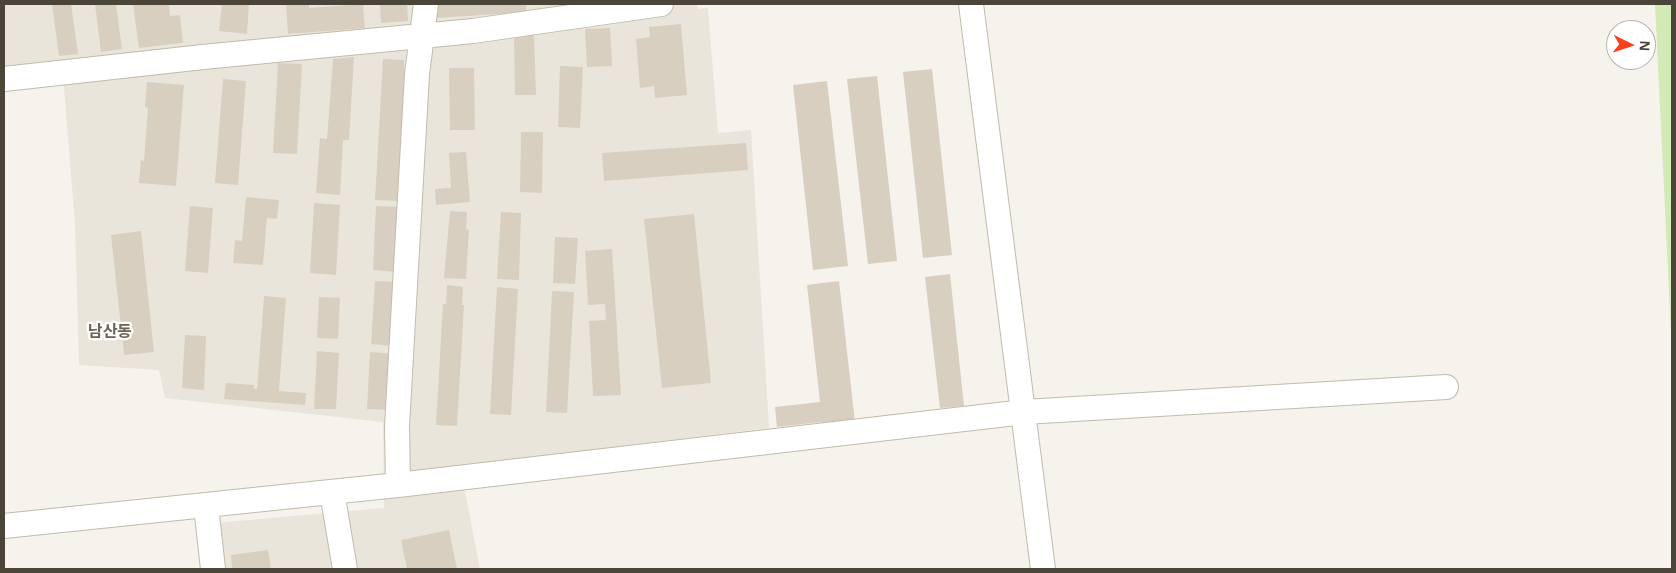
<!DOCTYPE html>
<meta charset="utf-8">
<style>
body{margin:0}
#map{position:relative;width:1676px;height:573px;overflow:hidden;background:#f6f3ec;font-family:Helvetica,sans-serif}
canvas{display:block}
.frame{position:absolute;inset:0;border:5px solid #4b4439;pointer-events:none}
.north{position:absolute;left:1606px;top:20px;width:50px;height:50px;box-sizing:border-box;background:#fff;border:1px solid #b7b4b0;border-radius:50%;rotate:94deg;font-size:14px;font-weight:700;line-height:20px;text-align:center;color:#4b4439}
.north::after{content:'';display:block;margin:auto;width:18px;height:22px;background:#fc3f1d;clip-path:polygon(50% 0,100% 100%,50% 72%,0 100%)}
</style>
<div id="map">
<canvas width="1676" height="573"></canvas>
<div class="frame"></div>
<div class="north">N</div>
</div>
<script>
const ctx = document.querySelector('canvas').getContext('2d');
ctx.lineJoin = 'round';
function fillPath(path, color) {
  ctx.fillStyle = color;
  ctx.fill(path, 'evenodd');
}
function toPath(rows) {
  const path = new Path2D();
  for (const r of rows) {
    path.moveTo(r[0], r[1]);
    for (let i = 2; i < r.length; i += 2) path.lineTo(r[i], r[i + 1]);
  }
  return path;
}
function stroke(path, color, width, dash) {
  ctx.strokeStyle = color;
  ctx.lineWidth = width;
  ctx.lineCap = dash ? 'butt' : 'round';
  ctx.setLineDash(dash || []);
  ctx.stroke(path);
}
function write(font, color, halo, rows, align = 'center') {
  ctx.font = font + ' Helvetica,"Noto Sans KR",sans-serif';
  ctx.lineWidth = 4.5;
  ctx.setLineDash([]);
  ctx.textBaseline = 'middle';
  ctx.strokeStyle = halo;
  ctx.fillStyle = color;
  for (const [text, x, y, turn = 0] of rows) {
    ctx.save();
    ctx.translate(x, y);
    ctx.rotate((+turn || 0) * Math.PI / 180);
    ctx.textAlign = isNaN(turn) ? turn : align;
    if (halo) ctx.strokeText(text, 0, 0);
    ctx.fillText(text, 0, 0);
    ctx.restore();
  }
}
fillPath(toPath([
 [4,4,697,4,698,9,708,8,718,133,751,130,769,428,460,466,480,569,220,569,215,523,384,508,383,422,165,398,159,370,79,365,75,223,62,64,4,69]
]), '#eae5da');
fillPath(toPath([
 [1655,4,1672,4,1672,353]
]), '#d2eab5');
fillPath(toPath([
 [52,4,71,4,78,54,59,56],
 [95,4,116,4,122,49,101,52],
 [133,4,169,4,170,16,180,15,183,43,139,48],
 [222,4,249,4,247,34,219,31],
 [286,4,309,4,309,8,363,4,365,28,288,34],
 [380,4,407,4,408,21,381,23],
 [436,4,526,4,526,12,437,18],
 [681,24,687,95,655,98,654,86,640,88,636,39,650,37,649,27],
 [610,28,612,66,587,67,585,29],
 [514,35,534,35,536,95,515,95],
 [354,57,349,140,343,140,340,195,316,193,320,138,327,139,333,59],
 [383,59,404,60,404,79,406,79,400,201,375,200],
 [278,63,302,64,297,154,273,153],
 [560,66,583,67,580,128,558,127],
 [449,68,474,68,475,130,450,130],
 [932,69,952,255,923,258,903,72],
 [877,76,897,261,868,264,847,79],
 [223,79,246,81,238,185,215,183],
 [827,81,848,266,813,270,793,85],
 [147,82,184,85,176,186,139,183,141,160,144,161,148,108,145,107],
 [521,132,543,132,542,193,520,192],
 [746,143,748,170,604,181,602,153],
 [466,152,470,202,436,205,435,189,451,188,449,153],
 [246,197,279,200,277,219,267,218,263,265,233,263,235,240,242,241],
 [314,203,340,205,336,275,310,273],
 [190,206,213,208,208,273,185,271],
 [376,206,400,207,397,272,373,270],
 [450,211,467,212,466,229,469,230,466,279,444,278],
 [501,212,521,213,519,280,497,279],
 [694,214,711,383,662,388,644,219],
 [141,231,154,352,124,355,111,235],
 [555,237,578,238,575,284,553,283],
 [612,249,621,395,593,396,589,321,606,320,605,304,588,305,585,251],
 [950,274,964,406,940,408,925,277],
 [375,281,397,282,393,346,371,344],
 [839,281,855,422,822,425,822,422,777,427,775,407,820,402,807,285],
 [447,285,463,287,462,305,464,305,457,426,436,425,443,304,446,304],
 [497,287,518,289,511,415,490,414],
 [552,291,574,292,567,413,546,412],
 [264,296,286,298,279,391,306,393,305,405,224,399,226,383,254,385,254,389,257,389],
 [319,297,340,298,338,339,317,338],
 [185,335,206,336,204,390,182,388],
 [317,351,339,353,336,409,314,409],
 [370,352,394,354,390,410,367,409],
 [449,530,457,569,407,569,401,540],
 [268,550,271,569,232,569,231,555]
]), '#d8cfc1');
const minor = toPath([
 [971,4,1043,569],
 [4,79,203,57,473,31,661,4],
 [398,485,397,426,417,74,426,4],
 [332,492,345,569],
 [206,506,213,569],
 [4,526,398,485,1024,412,1446,387]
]);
stroke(minor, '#c2bbae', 26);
stroke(minor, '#fff', 24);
write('bold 16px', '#6e6250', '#fff', [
 ["남산동",110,333]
]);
</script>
